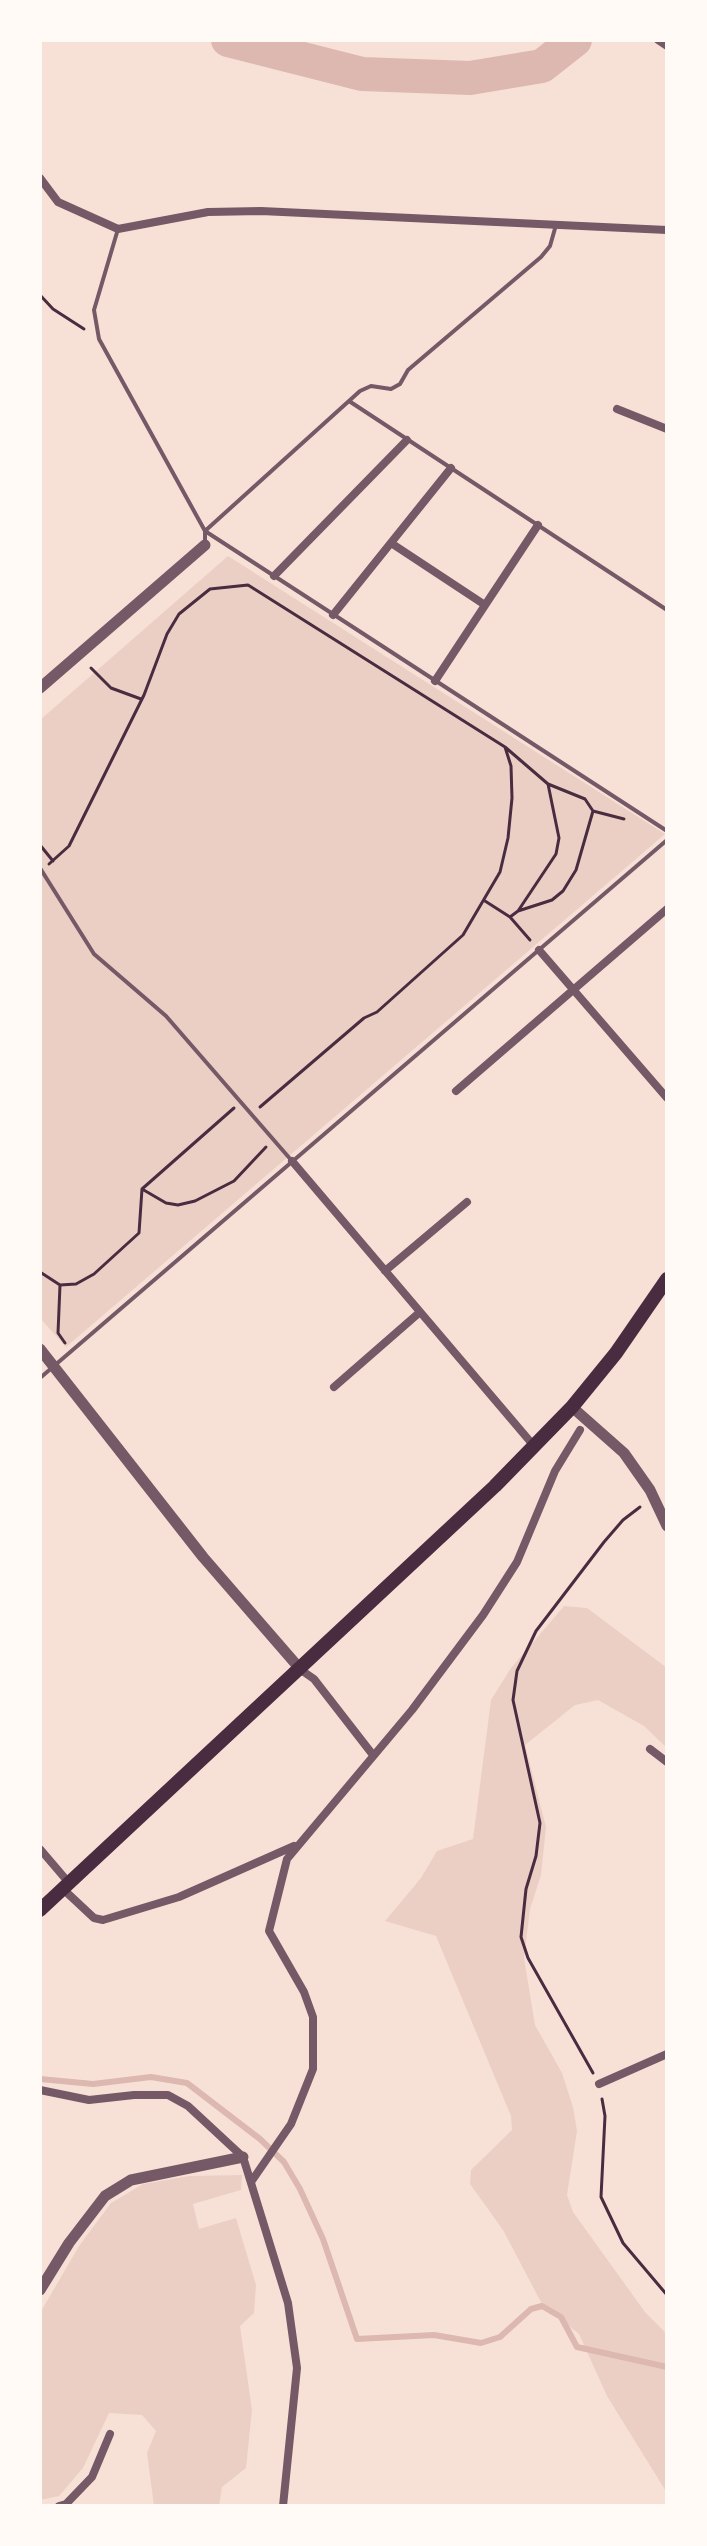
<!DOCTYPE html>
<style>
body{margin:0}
#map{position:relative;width:707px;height:2546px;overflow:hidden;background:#f7e1d7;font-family:"Source Sans 3",sans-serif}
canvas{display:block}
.frame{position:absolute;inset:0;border:42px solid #fffaf5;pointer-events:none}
</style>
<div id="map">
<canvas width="707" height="2546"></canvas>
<div class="frame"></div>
</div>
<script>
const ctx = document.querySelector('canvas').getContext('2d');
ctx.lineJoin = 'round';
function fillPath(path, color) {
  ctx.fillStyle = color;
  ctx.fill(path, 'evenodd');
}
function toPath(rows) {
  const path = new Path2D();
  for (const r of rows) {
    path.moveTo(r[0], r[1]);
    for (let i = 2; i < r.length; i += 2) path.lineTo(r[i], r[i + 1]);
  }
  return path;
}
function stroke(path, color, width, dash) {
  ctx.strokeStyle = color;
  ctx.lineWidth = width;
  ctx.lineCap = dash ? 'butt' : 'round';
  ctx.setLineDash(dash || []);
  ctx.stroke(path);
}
fillPath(toPath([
 [228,556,665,834,66,1347,40,1318,40,720],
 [564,1606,587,1608,667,1668,667,1748,644,1726,598,1700,575,1705,525,1745,546,1827,541,1875,530,1909,524,1958,535,2025,562,2073,573,2107,577,2131,567,2195,573,2212,645,2312,667,2334,667,2493,607,2396,579,2334,542,2304,503,2230,470,2184,471,2170,512,2130,511,2116,436,1936,385,1921,421,1878,437,1851,473,1839,491,1700,511,1668],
 [242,2175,241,2190,193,2204,199,2229,236,2218,256,2285,254,2313,240,2326,252,2410,246,2468,222,2487,219,2506,154,2506,147,2453,156,2431,142,2415,109,2413,83,2468,59,2496,40,2500,40,2313,79,2246,111,2203,143,2184,189,2176]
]), '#ebcfc5');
stroke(toPath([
 [40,2079,93,2084,151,2077,187,2083,260,2139,284,2162,300,2189,323,2239,357,2339,434,2335,481,2343,500,2337,531,2309,542,2306,561,2317,577,2347,667,2367]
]), '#dcb8b0', 6);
stroke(toPath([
 [228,40,362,74,470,78,542,66,575,40]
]), '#dcb8b0', 34);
stroke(toPath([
 [40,295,53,309,84,329],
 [91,668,111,688,141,699],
 [505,747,548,784,585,799,593,811,576,870,563,891,552,900,518,911,510,917],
 [593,811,624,819],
 [40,845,53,861],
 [49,864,69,846,144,695,167,634,179,614,210,589,248,585,505,747,511,766,512,798,508,838,500,872,463,935,377,1012,364,1018,260,1107],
 [485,901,510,917,530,940],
 [518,911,556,854,559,838,548,784],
 [142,1189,166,1203,178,1205,195,1201,234,1181,266,1147],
 [40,1272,60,1285,76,1284,94,1274,139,1233,142,1189,234,1108],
 [60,1285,58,1333,65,1343],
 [593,2073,528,1958,521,1937,526,1889,536,1856,540,1823,513,1700,517,1671,536,1631,604,1542,623,1520,640,1507],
 [602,2099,605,2116,601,2197,623,2243,667,2295]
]), '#4a2c40', 3);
stroke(toPath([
 [118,229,94,310,99,339,205,531,667,831],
 [349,401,667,610],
 [205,542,205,531,360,391,371,386,391,389,400,384,408,370,541,257,550,246,556,225],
 [40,868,94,954,166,1016,292,1161],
 [40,1378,667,840]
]), '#755966', 4);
stroke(toPath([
 [658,40,667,46],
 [40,178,58,202,118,229,208,212,261,211,667,230],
 [617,409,667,429],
 [391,543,485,605],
 [274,576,407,440],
 [333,615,451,468],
 [435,681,538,525],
 [539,950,667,1098],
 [456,1091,667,909],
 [292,1161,534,1446],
 [385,1271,467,1202],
 [334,1387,420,1312],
 [301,1670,314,1679,373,1755],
 [650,1749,667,1762],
 [40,1849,69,1883],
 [63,1889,94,1918,103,1920,179,1897,294,1846],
 [599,2084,667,2054],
 [40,2090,89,2100,134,2095,168,2095,188,2106,243,2157,288,2303,297,2368,283,2506],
 [251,2182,291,2124,313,2069,313,2017,304,1992,269,1931,287,1859,412,1710,483,1615,517,1562,555,1471,580,1430],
 [59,2506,66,2504,92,2477,110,2434]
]), '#755966', 8);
stroke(toPath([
 [40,688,205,545],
 [40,1349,203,1557,301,1670],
 [572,1407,624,1453,650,1490,667,1526],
 [40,2290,69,2243,105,2196,131,2180,243,2157]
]), '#755966', 11);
stroke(toPath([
 [40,1910,495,1486,572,1407,616,1353,667,1279]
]), '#4a2c40', 14);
</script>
